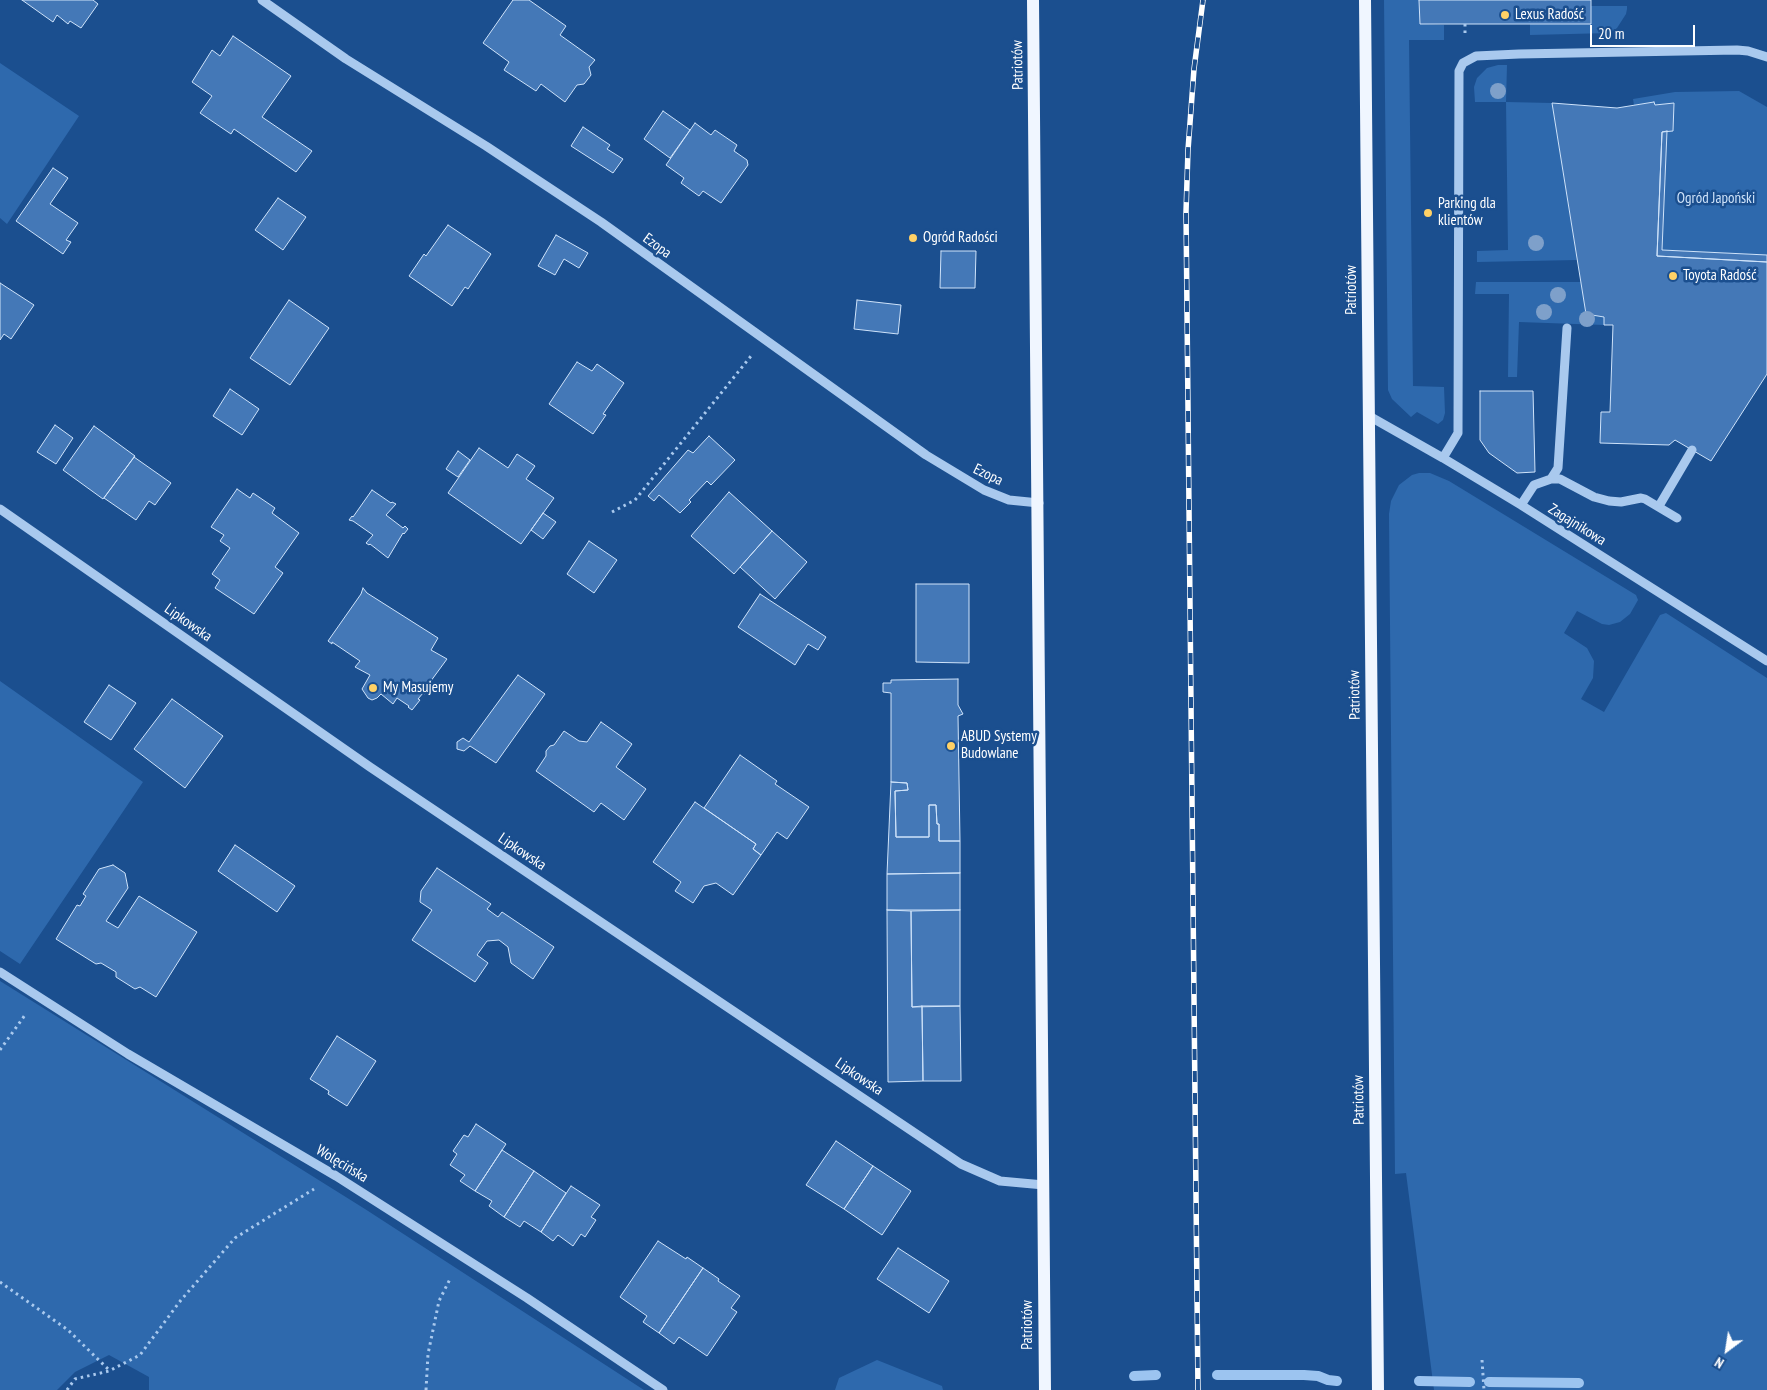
<!DOCTYPE html>
<meta charset="utf-8">
<style>
body{margin:0}
#map{position:relative;width:1767px;height:1390px;overflow:hidden;background:#1b4f8f;font-family:"PT Sans Narrow",sans-serif}
canvas{display:block}
.north{position:absolute;left:1702px;top:1325px;width:50px;height:50px;-webkit-text-stroke:4px #1b4f8f;paint-order:stroke;rotate:211deg;font-size:14px;font-weight:700;line-height:20px;text-align:center;color:#fff}
.north::after{content:'';display:block;margin:auto;width:18px;height:22px;background:#fff;clip-path:polygon(50% 0,100% 100%,50% 72%,0 100%)}
.scale{position:absolute;left:1590px;top:25px;width:105px;height:22px;box-sizing:border-box;border:2px solid #fff;border-top:0;padding-left:6px;font-size:15px;line-height:18px;white-space:nowrap;color:#fff;-webkit-text-stroke:4px #1b4f8f;paint-order:stroke}
</style>
<div id="map">
<canvas width="1767" height="1390"></canvas>
<div class="north">N</div>
<div class="scale">20 m</div>
</div>
<script>
const ctx = document.querySelector('canvas').getContext('2d');
ctx.lineJoin = 'round';
function fillPath(path, color) {
  ctx.fillStyle = color;
  ctx.fill(path, 'evenodd');
}
function toPath(rows) {
  const path = new Path2D();
  for (const r of rows) {
    path.moveTo(r[0], r[1]);
    for (let i = 2; i < r.length; i += 2) path.lineTo(r[i], r[i + 1]);
  }
  return path;
}
function stroke(path, color, width, dash) {
  ctx.strokeStyle = color;
  ctx.lineWidth = width;
  ctx.lineCap = dash ? 'butt' : 'round';
  ctx.setLineDash(dash || []);
  ctx.stroke(path);
}
function write(font, color, halo, rows, align = 'center') {
  ctx.font = font + ' "PT Sans Narrow",sans-serif';
  ctx.lineWidth = 5;
  ctx.setLineDash([]);
  ctx.textBaseline = 'middle';
  ctx.strokeStyle = halo;
  ctx.fillStyle = color;
  for (const [text, x, y, turn = 0] of rows) {
    ctx.save();
    ctx.translate(x, y);
    ctx.rotate((+turn || 0) * Math.PI / 180);
    ctx.textAlign = isNaN(turn) ? turn : align;
    if (halo) ctx.strokeText(text, 0, 0);
    ctx.fillText(text, 0, 0);
    ctx.restore();
  }
}
fillPath(toPath([
 [1384,0,1419,0,1420,24,1444,25,1444,40,1409,40,1413,386,1444,387,1445,413,1443,420,1438,424,1417,412,1411,417,1392,399,1388,390],
 [1591,6,1627,6,1627,9,1626,14,1617,28,1610,33,1530,35,1530,24,1591,24],
 [0,63,79,116,7,224,0,218],
 [1498,65,1507,65,1506,102,1552,103,1577,260,1477,262,1477,251,1508,250,1506,102,1475,102,1474,87,1477,78,1487,68],
 [1739,91,1767,107,1767,255,1662,250,1667,131,1673,131,1674,103,1655,105,1654,102,1634,105,1633,99,1675,92],
 [1476,282,1581,282,1586,314,1604,317,1604,325,1519,322,1517,377,1508,377,1509,294,1475,294],
 [1419,473,1430,473,1449,481,1636,595,1638,600,1630,614,1620,622,1609,625,1602,624,1577,611,1564,633,1587,648,1594,661,1593,678,1581,699,1604,712,1660,615,1666,613,1767,678,1767,1390,1434,1390,1406,1173,1395,1174,1389,514,1391,501,1399,485,1412,475],
 [0,681,143,782,20,964,0,951],
 [0,981,365,1209,644,1390,149,1390,149,1377,109,1355,75,1372,57,1390,0,1390],
 [877,1360,942,1386,943,1390,835,1390,839,1378]
]), '#2e69ad');
stroke(toPath([
 [1217,1375,1304,1375,1318,1376,1328,1380,1337,1381],
 [1134,1376,1156,1375],
 [1419,1381,1470,1382],
 [1489,1382,1579,1383]
]), '#9cc4f0', 10);
const building = toPath([
 [22,0,93,0,98,4,81,28,70,21,68,24,57,15,53,22,22,0],
 [513,0,529,0,566,26,560,35,595,60,589,67,591,75,584,84,577,85,565,102,541,84,536,91,504,70,509,62,483,43,513,0],
 [1419,0,1591,0,1591,24,1420,24,1419,0],
 [233,36,291,76,262,117,312,151,296,172,234,129,231,134,200,113,212,96,192,82,212,50,220,56,233,36],
 [1654,102,1655,105,1674,103,1673,131,1662,132,1657,256,1767,262,1767,374,1711,461,1675,440,1669,445,1600,443,1601,412,1610,412,1613,325,1604,325,1604,317,1586,314,1552,103,1617,108,1654,102],
 [663,111,690,130,670,158,644,139,663,111],
 [695,123,711,135,715,130,737,145,734,151,747,160,748,165,721,203,703,191,699,196,681,183,684,178,666,165,695,123],
 [583,127,610,145,607,149,623,159,613,173,571,146,583,127],
 [1667,131,1662,250,1767,255,1767,262,1657,256,1662,132,1667,131],
 [53,168,68,178,50,204,78,223,66,240,71,242,63,254,16,221,53,168],
 [278,198,306,217,283,250,255,230,278,198],
 [448,225,491,254,468,289,465,287,452,306,409,276,424,254,426,256,448,225],
 [556,235,588,253,579,268,564,259,555,275,538,266,556,235],
 [941,251,976,251,975,288,940,288,941,251],
 [0,283,34,305,11,339,4,334,0,340,0,283],
 [289,300,329,328,290,385,250,358,289,300],
 [857,300,901,305,898,334,854,329,857,300],
 [577,362,592,371,597,364,624,383,603,414,606,415,593,434,549,404,577,362],
 [230,389,259,409,242,435,213,416,230,389],
 [1480,391,1533,391,1535,472,1517,473,1489,453,1480,440,1480,391],
 [55,425,73,438,56,464,37,452,55,425],
 [94,426,135,456,103,499,63,470,94,426],
 [709,436,735,460,711,485,707,481,689,500,691,502,680,513,659,495,654,501,648,496,688,450,693,453,709,436],
 [479,448,508,468,517,454,535,466,526,479,554,498,521,544,448,493,479,448],
 [458,451,470,460,458,477,446,469,458,451],
 [134,457,171,483,155,505,149,501,136,520,104,498,134,457],
 [237,489,250,498,253,493,275,508,272,513,299,533,275,567,283,573,254,614,215,588,220,580,212,574,230,548,220,541,224,535,211,527,237,489],
 [372,490,391,503,392,502,396,504,386,515,403,528,405,526,408,529,404,534,403,533,388,558,370,544,369,545,366,543,373,535,353,521,349,520,352,516,353,517,372,490],
 [729,492,772,531,734,574,691,536,729,492],
 [543,513,556,522,543,539,531,530,543,513],
 [772,531,807,562,775,599,740,567,772,531],
 [589,541,617,560,594,593,567,574,589,541],
 [916,584,969,584,969,663,916,662,916,584],
 [363,588,367,593,438,638,431,650,447,659,425,689,427,690,425,694,423,693,418,699,420,700,412,710,408,707,409,706,397,698,393,704,381,694,377,698,372,700,368,698,362,689,370,675,355,667,360,661,332,642,332,644,328,641,361,594,363,588],
 [760,594,826,637,818,650,808,644,795,665,738,627,760,594],
 [518,675,545,694,496,763,470,746,464,751,457,749,457,742,463,738,469,742,518,675],
 [958,679,958,705,963,714,958,716,960,841,939,841,939,824,937,824,936,805,929,805,929,837,896,837,895,791,908,790,907,783,891,782,891,693,883,692,883,683,891,683,891,680,958,679],
 [109,685,136,703,111,740,84,722,109,685],
 [172,699,223,736,185,788,134,749,172,699],
 [601,722,632,744,616,767,646,789,624,820,601,803,594,812,536,771,546,756,546,751,550,746,554,745,564,731,579,741,587,742,601,722],
 [740,755,777,781,775,784,809,807,787,839,777,832,761,855,753,849,756,844,704,808,740,755],
 [891,782,907,783,908,790,895,791,896,837,929,837,929,805,936,805,937,824,939,824,939,841,960,841,960,873,887,874,891,782],
 [695,802,756,844,753,849,761,855,733,895,716,883,704,886,693,903,675,891,681,882,653,862,695,802],
 [235,845,295,886,277,912,218,871,235,845],
 [113,865,125,873,128,888,106,921,118,928,139,896,197,932,156,997,140,987,135,989,116,977,116,972,101,963,96,964,56,939,77,905,80,906,86,896,83,894,99,869,113,865],
 [437,868,491,904,487,909,498,917,502,912,554,947,533,979,511,963,508,947,499,940,487,941,477,955,488,963,475,982,412,940,432,910,420,902,421,891,437,868],
 [960,873,960,910,887,910,887,874,960,873],
 [887,910,911,911,912,1007,922,1006,923,1081,888,1082,887,910],
 [960,910,960,1006,912,1007,911,911,960,910],
 [922,1006,960,1006,961,1081,923,1081,922,1006],
 [337,1036,376,1061,347,1106,328,1094,329,1091,310,1079,337,1036],
 [476,1124,506,1144,475,1191,460,1181,465,1175,450,1165,457,1154,453,1151,464,1135,468,1137,476,1124],
 [836,1141,873,1166,844,1209,806,1185,836,1141],
 [502,1150,534,1171,504,1217,489,1206,492,1201,475,1191,502,1150],
 [873,1166,911,1191,882,1235,844,1209,873,1166],
 [534,1171,566,1193,541,1232,524,1221,520,1227,504,1217,534,1171],
 [571,1186,600,1205,591,1217,596,1220,585,1237,581,1234,573,1246,558,1235,553,1241,541,1232,571,1186],
 [658,1241,686,1259,687,1257,703,1268,659,1333,643,1322,647,1316,620,1297,658,1241],
 [898,1248,949,1281,929,1313,877,1279,898,1248],
 [703,1268,719,1279,718,1281,740,1296,731,1308,737,1312,707,1356,679,1337,674,1344,659,1333,703,1268]
]);
fillPath(building, '#4478b7');
stroke(building, '#cfe3fa', 1);
stroke(toPath([
 [1465,24,1465,36],
 [612,512,635,500,751,356],
 [0,1050,25,1015],
 [0,1282,68,1330,109,1370],
 [1482,1360,1484,1390],
 [67,1390,75,1379,109,1371,140,1355,181,1300,235,1238,314,1189],
 [426,1390,428,1354,439,1301,451,1277]
]), '#a9c9ee', 3, [2.5, 4]);
stroke(toPath([
 [262,0,346,59,486,146,601,222,926,455,984,490,1009,500,1039,503],
 [1369,416,1443,458,1521,505,1767,661],
 [1443,458,1458,433,1459,71,1463,63,1476,56,1519,54,1737,50,1748,51,1767,57],
 [1551,479,1560,479,1594,497,1609,501,1621,502,1641,498,1645,499,1677,518],
 [1521,505,1534,485,1551,479,1558,468,1567,328],
 [1659,506,1692,450],
 [0,509,370,767,961,1164,1000,1181,1044,1185],
 [0,972,128,1054,336,1176,527,1298,663,1390]
]), '#a9c9ee', 9);
stroke(toPath([
 [1033,0,1045,1390],
 [1365,0,1378,1390]
]), '#f0f6ff', 12);
const rail = toPath([
 [1198,1390,1186,212,1188,150,1194,69,1203,0]
]);
stroke(rail, '#fff', 5.5);
stroke(rail, '#1b4f8f', 4, [11]);
ctx.fillStyle = '#7ea0ca';
for (const [x, y] of [
 [1498,91],
 [1536,243],
 [1558,295],
 [1544,312],
 [1587,319]
]) {
  ctx.beginPath();
  ctx.arc(x, y, 8, 0, 2 * Math.PI);
  ctx.fill();
}
for (const [x, y, r, color] of [
 [1505,15,5,"#ffd166"],
 [1428,213,5,"#ffd166"],
 [913,238,5,"#ffd166"],
 [1673,276,5,"#ffd166"],
 [373,688,5,"#ffd166"],
 [951,746,5,"#ffd166"]
]) {
  const dot = new Path2D();
  dot.arc(x, y, r, 0, 2 * Math.PI);
  ctx.fillStyle = color;
  ctx.fill(dot);
  stroke(dot, '#1b4f8f', 2);
}
write('15px', '#fff', '#1b4f8f', [
 ["Lexus Radość",1515,15],
 ["Parking dla",1438,204],
 ["klientów",1438,221],
 ["Ogród Radości",923,238],
 ["Toyota Radość",1683,276],
 ["My Masujemy",383,688],
 ["ABUD Systemy",961,737],
 ["Budowlane",961,754]
], 'left');
write('15px', '#fff', '#1b4f8f', [
 ["Patriotów",1018,65,-91],
 ["Ezopa",657,246,36],
 ["Patriotów",1352,290,-90],
 ["Ezopa",988,475,26],
 ["Zagajnikowa",1577,525,32],
 ["Lipkowska",188,623,35],
 ["Patriotów",1355,695,-91],
 ["Lipkowska",522,852,34],
 ["Lipkowska",859,1077,34],
 ["Patriotów",1359,1100,-91],
 ["Wolęcińska",342,1164,31],
 ["Patriotów",1028,1325,-90]
]);
write('15px', '#cfe3fa', '#1b4f8f', [
 ["Ogród Japoński",1716,199]
]);
</script>
